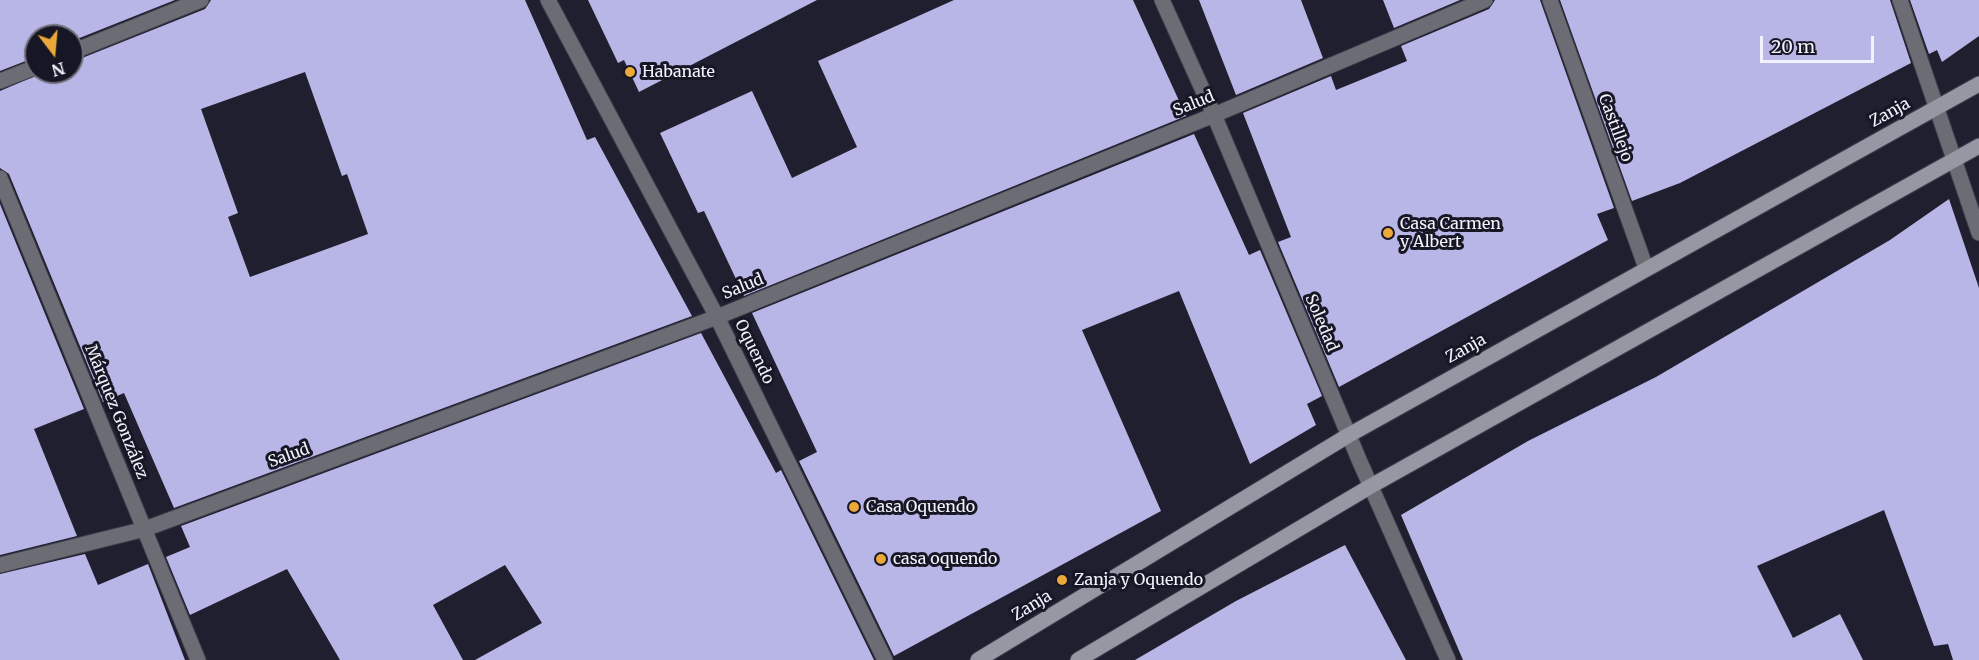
<!DOCTYPE html>
<meta charset="utf-8">
<style>
body{margin:0}
#map{position:relative;width:1979px;height:660px;overflow:hidden;background:#201f2f;font-family:Merriweather,serif}
canvas{display:block}
.north{position:absolute;left:24px;top:24px;width:60px;height:60px;box-sizing:border-box;background:#171625;border:2px solid #6f6e7b;border-radius:50%;rotate:164deg;font-size:16px;font-weight:700;line-height:24px;text-align:center;color:#f2f2fd}
.north::after{content:'';display:block;margin:auto;width:21px;height:27px;background:#eba939;clip-path:polygon(50% 0,100% 100%,50% 72%,0 100%)}
.scale{position:absolute;left:1760px;top:36px;width:114px;height:27px;box-sizing:border-box;border:3px solid #f2f2fd;border-top:0;padding-left:8px;font-size:18px;line-height:21px;white-space:nowrap;color:#f2f2fd;-webkit-text-stroke:4px #171625;paint-order:stroke}
</style>
<div id="map">
<canvas width="1979" height="660"></canvas>
<div class="north">N</div>
<div class="scale">20 m</div>
</div>
<script>
const ctx = document.querySelector('canvas').getContext('2d');
ctx.lineJoin = 'round';
function fillPath(path, color) {
  ctx.fillStyle = color;
  ctx.fill(path, 'evenodd');
}
function toPath(rows) {
  const path = new Path2D();
  for (const r of rows) {
    path.moveTo(r[0], r[1]);
    for (let i = 2; i < r.length; i += 2) path.lineTo(r[i], r[i + 1]);
  }
  return path;
}
function stroke(path, color, width, dash) {
  ctx.strokeStyle = color;
  ctx.lineWidth = width;
  ctx.lineCap = dash ? 'butt' : 'round';
  ctx.setLineDash(dash || []);
  ctx.stroke(path);
}
function write(font, color, halo, rows, align = 'center') {
  ctx.font = font + ' Merriweather,serif';
  ctx.lineWidth = 6;
  ctx.setLineDash([]);
  ctx.textBaseline = 'middle';
  ctx.strokeStyle = halo;
  ctx.fillStyle = color;
  for (const [text, x, y, turn = 0] of rows) {
    ctx.save();
    ctx.translate(x, y);
    ctx.rotate((+turn || 0) * Math.PI / 180);
    ctx.textAlign = isNaN(turn) ? turn : align;
    if (halo) ctx.strokeText(text, 0, 0);
    ctx.fillText(text, 0, 0);
    ctx.restore();
  }
}
fillPath(toPath([
 [0,0,175,0,72,41,72,36,36,36,36,57,0,71],
 [211,0,525,0,587,140,595,137,692,316,174,508,124,393,103,402,9,174,0,168,0,91,44,72,72,72,72,62,205,9],
 [305,72,342,176,347,174,368,234,250,277,228,217,238,213,201,109],
 [588,0,817,0,639,92,624,60,618,63],
 [954,0,1133,0,1186,116,744,296,704,211,698,213,660,133,752,91,792,178,857,147,818,61],
 [1199,0,1301,0,1323,58,1236,95],
 [1383,0,1460,0,1394,28],
 [1495,0,1540,0,1614,208,1597,214,1608,240,1339,387,1278,242,1291,237,1243,113,1331,76,1336,90,1407,61,1401,46,1489,9],
 [1560,0,1890,0,1911,63,1680,183,1632,201],
 [1910,0,1979,0,1979,36,1942,62,1937,50,1929,54],
 [1194,134,1249,255,1260,250,1322,396,1307,404,1316,425,1250,464,1179,291,1082,330,1161,511,894,656,799,461,817,452,752,313],
 [1949,199,1979,288,1979,660,1953,660,1948,644,1934,646,1884,510,1757,566,1793,638,1840,614,1863,660,1463,660,1401,515,1528,441,1656,377,1890,240],
 [0,204,84,409,34,429,77,536,0,555],
 [701,333,776,473,781,470,874,660,475,660,542,623,505,565,433,605,463,660,340,660,287,569,190,615,166,557,190,547,181,526],
 [1345,545,1406,660,1135,660,1236,601],
 [85,554,98,585,148,564,185,660,0,660,0,574]
]), '#b8b6e6');
const minor = toPath([
 [548,0,717,317,885,660],
 [1162,0,1214,115,1360,462,1448,660],
 [1550,0,1646,268],
 [1900,0,1979,233],
 [72,52,201,0],
 [0,81,36,67],
 [0,178,198,660],
 [0,565,145,529,717,317,1214,115,1485,0]
]);
const secondary = toPath([
 [978,660,1349,435,1979,84],
 [1078,660,1371,486,1979,146]
]);
stroke(minor, '#3d3d4c', 17);
stroke(secondary, '#3d3d4c', 17);
stroke(minor, '#6c6c74', 15);
stroke(secondary, '#9797a4', 15);
for (const [x, y, r, color] of [
 [630,72,6,"#eba939"],
 [1388,233,6,"#eba939"],
 [854,507,6,"#eba939"],
 [881,559,6,"#eba939"],
 [1062,580,6,"#eba939"]
]) {
  const dot = new Path2D();
  dot.arc(x, y, r, 0, 2 * Math.PI);
  ctx.fillStyle = color;
  ctx.fill(dot);
  stroke(dot, '#171625', 2);
}
write('16px', '#f2f2fd', '#171625', [
 ["Habanate",642,72],
 ["Casa Carmen",1400,224],
 ["y Albert",1400,242],
 ["Casa Oquendo",866,507],
 ["casa oquendo",893,559],
 ["Zanja y Oquendo",1074,580]
], 'left');
write('16px', '#f2f2fd', '#171625', [
 ["Salud",1194,104,-22],
 ["Zanja",1890,113,-29],
 ["Castillejo",1615,128,70],
 ["Salud",743,287,-22],
 ["Soledad",1321,323,67],
 ["Zanja",1466,349,-29],
 ["Oquendo",754,352,64],
 ["Márquez González",116,412,68],
 ["Salud",289,456,-20],
 ["Zanja",1032,606,-31]
]);
</script>
